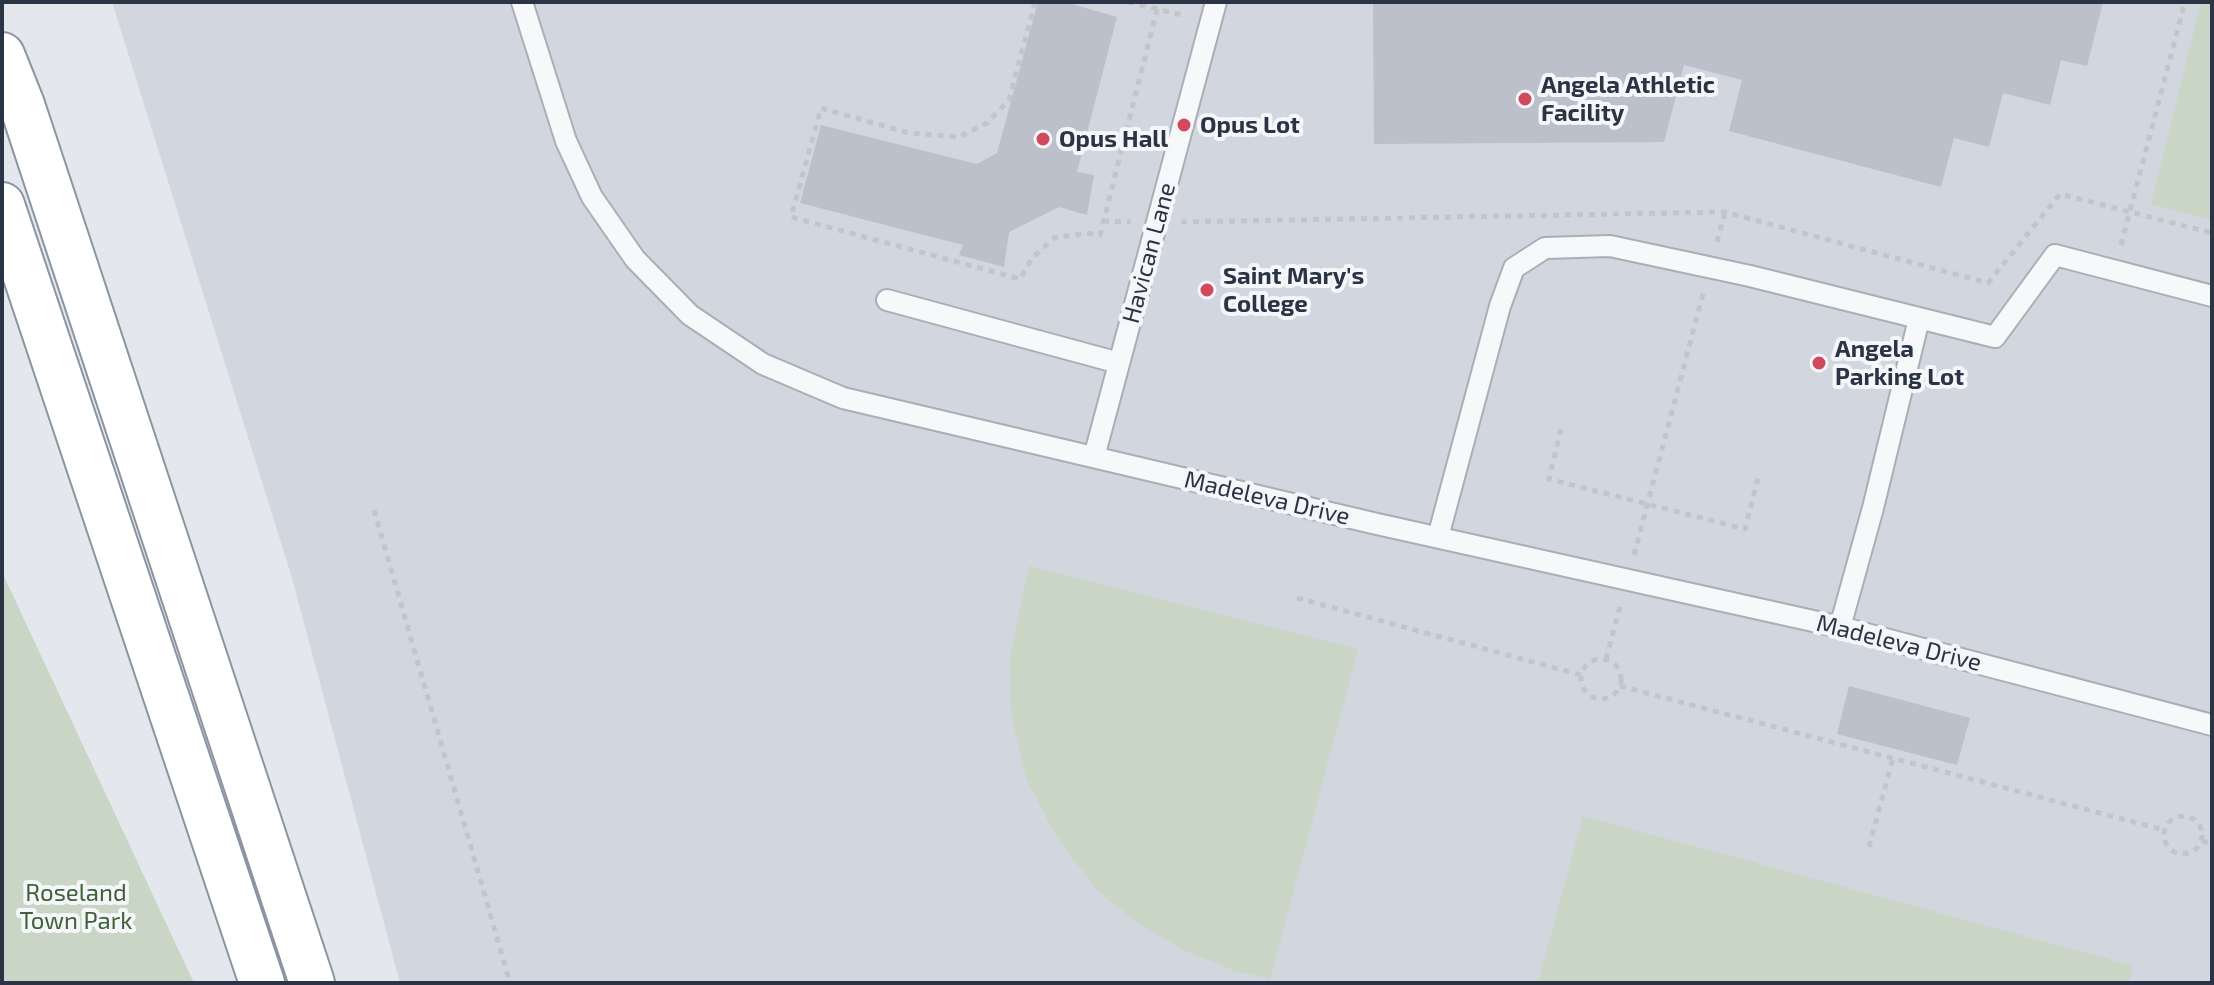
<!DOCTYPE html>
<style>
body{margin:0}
#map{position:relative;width:2214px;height:985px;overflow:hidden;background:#e4e7ec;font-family:"Exo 2",sans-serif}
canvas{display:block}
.frame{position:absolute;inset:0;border:4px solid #2b3445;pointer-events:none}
</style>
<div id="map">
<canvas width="2214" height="985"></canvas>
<div class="frame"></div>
</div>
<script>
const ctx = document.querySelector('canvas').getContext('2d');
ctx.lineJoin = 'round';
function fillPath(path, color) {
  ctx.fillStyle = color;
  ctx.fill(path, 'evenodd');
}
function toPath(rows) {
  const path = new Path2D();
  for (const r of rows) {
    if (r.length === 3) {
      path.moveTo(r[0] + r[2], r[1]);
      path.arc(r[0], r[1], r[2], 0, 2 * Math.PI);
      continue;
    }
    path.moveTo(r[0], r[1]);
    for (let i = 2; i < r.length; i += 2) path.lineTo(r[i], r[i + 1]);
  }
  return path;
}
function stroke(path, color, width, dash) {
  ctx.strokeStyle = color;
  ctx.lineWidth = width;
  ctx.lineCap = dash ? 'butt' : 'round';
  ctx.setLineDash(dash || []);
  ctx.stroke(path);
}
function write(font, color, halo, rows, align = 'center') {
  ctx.font = font + ' "Exo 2",sans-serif';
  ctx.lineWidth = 8;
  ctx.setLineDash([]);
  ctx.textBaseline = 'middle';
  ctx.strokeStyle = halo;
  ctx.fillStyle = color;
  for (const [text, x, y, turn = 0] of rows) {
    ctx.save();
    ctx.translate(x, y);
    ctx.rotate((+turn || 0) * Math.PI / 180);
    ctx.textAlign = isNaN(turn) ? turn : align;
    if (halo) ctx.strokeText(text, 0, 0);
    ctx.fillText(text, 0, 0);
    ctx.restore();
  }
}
fillPath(toPath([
 [112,2,2212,2,2212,983,400,983,292,578]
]), '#d2d6de');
fillPath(toPath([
 [2201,2,2212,2,2212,220,2151,204],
 [1029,566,1358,649,1270,979,1235,971,1183,950,1132,919,1095,888,1056,836,1026,778,1011,713,1010,657],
 [2,572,194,983,2,983],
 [1583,816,2134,966,2129,983,1538,983]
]), '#c9d6c5');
fillPath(toPath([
 [1038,2,1065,2,1117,17,1077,172,1094,175,1087,215,1059,207,1009,232,1004,267,959,255,963,245,800,203,821,125,977,164,997,153],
 [1373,2,2103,2,2087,66,2061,60,2050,105,2003,93,1989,147,1954,138,1941,187,1729,131,1742,80,1684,65,1664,142,1374,144],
 [1849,686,1970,718,1957,765,1837,734]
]), '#bbc0ca');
const lane = toPath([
 [522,2,566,141,592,197,635,259,690,315,763,364,843,398,1377,524,1840,627,2212,725],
 [887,300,1119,363],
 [1094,457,1216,2],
 [1438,537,1500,306,1514,268,1545,248,1610,246,1750,276,1995,337,2055,255,2212,296],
 [1840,627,1873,508,1919,319]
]);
const highway = toPath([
 [2,55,22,105,312,983],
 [2,205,262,983]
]);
stroke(lane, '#a9aeb7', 24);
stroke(highway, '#8b94a3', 48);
stroke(toPath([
 [1035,2,1009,100,987,123,959,137,909,133,821,108,791,217,1020,279,1032,258,1054,238,1086,233,1100,235,1159,2],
 [1128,2,1186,16],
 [1103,221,1131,222],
 [1181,222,1725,212,1988,283,2060,194,2212,233],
 [1717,242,1725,212],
 [2121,245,2185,2],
 [1561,429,1549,479,1745,529,1758,478],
 [374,510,510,983],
 [1634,555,1704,290],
 [1297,598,1581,675],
 [1601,679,20],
 [1606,659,1621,603],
 [1620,686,2164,830],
 [2183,835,19],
 [2202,841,2212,844],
 [1869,847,1893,758]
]), '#c2c5cb', 5, [6, 6]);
stroke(lane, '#f7f8fa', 20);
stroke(highway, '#fff', 44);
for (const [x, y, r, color] of [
 [1525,99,8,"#d1495b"],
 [1184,125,8,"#d1495b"],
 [1043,139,8,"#d1495b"],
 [1207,290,8,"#d1495b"],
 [1819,363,8,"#d1495b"]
]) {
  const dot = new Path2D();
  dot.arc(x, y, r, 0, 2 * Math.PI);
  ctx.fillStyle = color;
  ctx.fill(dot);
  stroke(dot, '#f4f6f9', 3);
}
write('bold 24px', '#2b3445', '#f4f6f9', [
 ["Angela Athletic",1541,85],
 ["Facility",1541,113],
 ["Opus Lot",1200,125],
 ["Opus Hall",1059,139],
 ["Saint Mary's",1223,276],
 ["College",1223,304],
 ["Angela",1835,349],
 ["Parking Lot",1835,377]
], 'left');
write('24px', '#2b3445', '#f4f6f9', [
 ["Havican Lane",1149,253,-75],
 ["Madeleva Drive",1267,498,13],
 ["Madeleva Drive",1899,643,14]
]);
write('24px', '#3f6138', '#f4f6f9', [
 ["Roseland",76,893],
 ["Town Park",76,921]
]);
</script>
